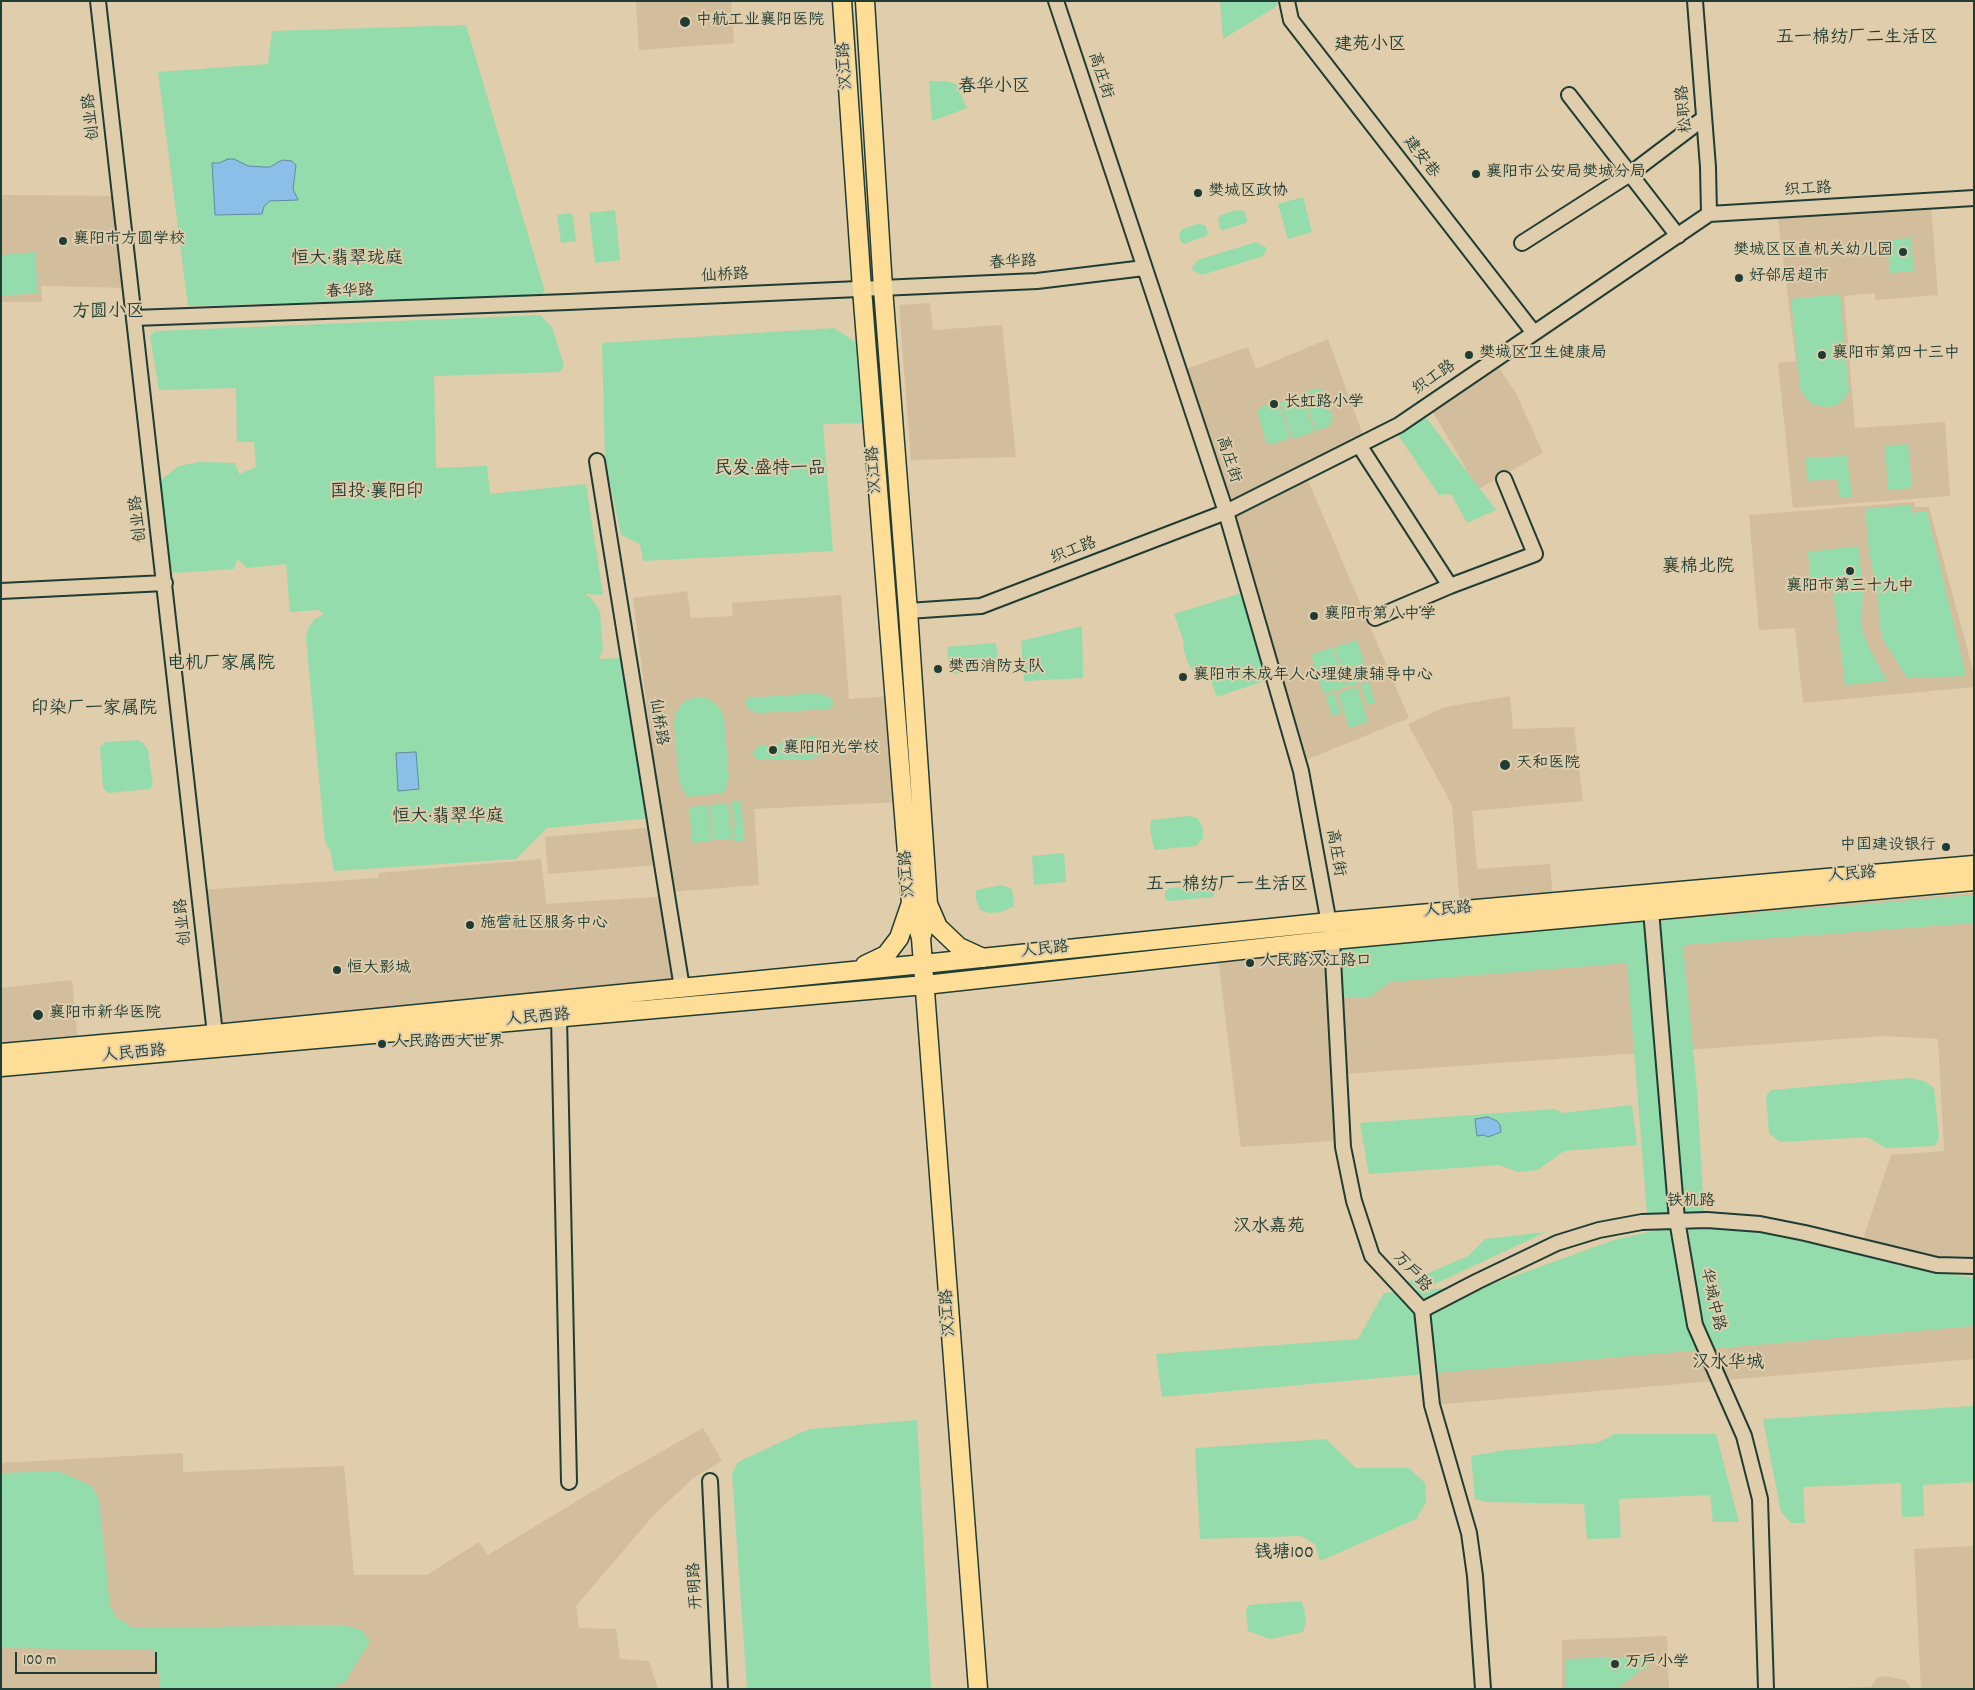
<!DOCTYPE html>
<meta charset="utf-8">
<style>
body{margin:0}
#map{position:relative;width:1975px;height:1690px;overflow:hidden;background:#e0cdab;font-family:Dekko,sans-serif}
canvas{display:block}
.frame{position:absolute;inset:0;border:2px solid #1f3d34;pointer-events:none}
.scale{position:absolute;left:15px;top:1652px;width:142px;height:22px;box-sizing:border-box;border:2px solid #1f3d34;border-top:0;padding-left:6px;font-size:15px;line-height:18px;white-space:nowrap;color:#1f3d34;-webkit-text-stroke:4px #e0cdab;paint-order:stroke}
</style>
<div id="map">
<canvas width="1975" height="1690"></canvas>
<div class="frame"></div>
<div class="scale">100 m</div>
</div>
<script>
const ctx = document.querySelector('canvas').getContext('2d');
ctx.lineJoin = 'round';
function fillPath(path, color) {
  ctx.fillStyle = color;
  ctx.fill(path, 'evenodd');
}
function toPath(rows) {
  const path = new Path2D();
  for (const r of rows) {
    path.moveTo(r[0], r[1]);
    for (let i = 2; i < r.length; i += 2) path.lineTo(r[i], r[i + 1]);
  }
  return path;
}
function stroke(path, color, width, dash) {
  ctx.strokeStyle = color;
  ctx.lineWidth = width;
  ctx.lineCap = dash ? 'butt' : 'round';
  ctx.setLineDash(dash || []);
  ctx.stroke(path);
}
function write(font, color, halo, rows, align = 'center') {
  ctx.font = font + ' Dekko,"LXGW WenKai TC",sans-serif';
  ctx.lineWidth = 4;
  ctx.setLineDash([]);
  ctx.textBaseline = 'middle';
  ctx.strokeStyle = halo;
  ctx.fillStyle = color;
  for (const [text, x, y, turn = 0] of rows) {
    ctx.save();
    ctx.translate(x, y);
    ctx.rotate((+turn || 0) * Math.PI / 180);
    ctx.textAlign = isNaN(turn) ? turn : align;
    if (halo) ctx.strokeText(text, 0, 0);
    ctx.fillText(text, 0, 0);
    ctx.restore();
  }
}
fillPath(toPath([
 [636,1,731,1,734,43,639,50],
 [1,195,120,196,131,288,41,286,42,302,1,302],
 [1931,206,1938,295,1875,300,1875,293,1844,296,1855,428,1945,422,1950,496,1793,508,1778,363,1796,361,1778,218],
 [930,303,933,330,1002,325,1016,457,911,460,899,305],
 [1328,339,1364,438,1230,505,1186,369,1248,347,1256,369],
 [1496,363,1516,393,1543,453,1478,489,1430,407],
 [1307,478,1409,718,1306,760,1233,515],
 [1914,502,1915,507,1929,507,1974,674,1974,687,1803,703,1795,628,1759,630,1749,515],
 [687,591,691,618,733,616,732,603,841,595,849,699,890,696,898,802,754,809,759,885,670,892,633,598],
 [1510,696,1513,729,1574,727,1583,801,1472,811,1477,869,1550,864,1553,899,1460,905,1452,805,1408,724,1445,707],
 [656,827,659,865,548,874,545,837],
 [541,859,546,904,667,896,682,988,215,1034,199,890,378,878,379,873],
 [1974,893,1974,1258,1941,1257,1899,1250,1863,1239,1891,1155,1944,1151,1938,1039,1883,1036,1344,1074,1348,1140,1241,1147,1218,957,1336,944],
 [72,980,78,1042,1,1049,1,988],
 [1974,1326,1974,1359,1432,1405,1428,1373],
 [703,1428,722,1461,692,1479,651,1518,576,1606,579,1628,616,1629,620,1659,649,1661,658,1689,1,1689,1,1463,183,1453,183,1472,344,1466,354,1575,427,1575,479,1542,488,1555,605,1484],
 [1974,1546,1974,1689,1921,1689,1914,1549],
 [1667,1636,1669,1689,1562,1689,1562,1640],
 [1885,1676,1905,1680,1911,1689,1810,1689,1871,1687,1877,1678]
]), '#d2bd9c');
fillPath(toPath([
 [1220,1,1276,1,1277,6,1223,39],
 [466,25,545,292,535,297,188,306,158,72,268,64,272,31],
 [929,81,947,81,956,84,967,108,932,121],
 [1303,197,1312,232,1288,239,1278,204],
 [615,210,620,260,595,263,589,213],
 [1237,210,1244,211,1247,219,1246,223,1223,230,1220,228,1218,220,1221,215],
 [572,213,576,241,561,243,557,215],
 [1198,224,1205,225,1208,233,1206,236,1184,244,1181,242,1179,234,1182,229],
 [1911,238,1914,271,1890,273,1887,240],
 [1256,242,1267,248,1263,256,1202,275,1191,269,1198,260],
 [35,252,38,293,1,296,1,255],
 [1840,294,1849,391,1844,399,1836,406,1825,407,1813,405,1804,396,1800,387,1791,299],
 [540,315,552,327,564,366,560,372,434,376,436,468,487,466,490,494,586,484,603,595,585,594,592,599,600,611,603,649,599,659,621,658,624,662,650,818,547,828,516,859,334,871,330,850,325,842,306,638,308,628,315,619,324,614,319,610,290,612,286,564,247,568,237,559,234,569,174,573,166,559,157,494,163,478,179,466,199,462,235,463,239,474,256,467,254,442,237,442,236,388,159,390,150,336,156,331],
 [834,328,866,349,872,423,823,424,833,551,643,561,640,544,621,535,605,459,602,343],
 [1317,388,1323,391,1333,419,1330,426,1316,431,1303,393],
 [1302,395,1314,432,1293,439,1280,402],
 [1278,401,1290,438,1271,445,1266,441,1257,412,1261,407],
 [1425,416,1496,510,1467,523,1451,494,1439,495,1396,432],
 [1908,444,1912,488,1888,490,1885,446],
 [1847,456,1852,498,1839,498,1838,481,1835,479,1807,481,1806,458],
 [1911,505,1911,513,1927,511,1966,676,1907,678,1882,638,1879,618,1878,594,1869,552,1865,509],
 [1858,546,1863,589,1861,627,1869,648,1887,681,1845,685,1832,583,1811,585,1808,552],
 [1245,592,1270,679,1217,697,1210,678,1199,681,1188,663,1184,651,1183,639,1174,614],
 [1082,626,1083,678,1024,681,1021,641],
 [1357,640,1370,680,1348,687,1335,647],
 [996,643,999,670,950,674,947,647],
 [1333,647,1346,687,1324,694,1311,655],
 [1369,682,1375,703,1367,705,1361,685],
 [1357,687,1368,722,1349,728,1338,693],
 [818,693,831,698,834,704,830,709,760,713,749,711,745,702,747,698],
 [1334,693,1341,713,1332,716,1326,696],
 [699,697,710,699,721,709,724,719,729,778,724,793,687,797,679,782,674,723,676,712,682,704,687,700],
 [814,736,823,740,824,754,808,760,757,760,752,753,760,745,778,745,785,739],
 [138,740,143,743,148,750,153,785,150,789,109,793,103,788,100,747,106,742],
 [732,802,741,802,743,821,733,821],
 [728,803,732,839,713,840,710,805],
 [708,805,711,841,692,843,689,807],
 [1188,816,1198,818,1203,830,1203,838,1196,846,1154,850,1150,829,1151,820],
 [743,822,744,841,734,842,733,823],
 [1064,853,1066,882,1034,885,1032,856],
 [1212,884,1214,897,1169,901,1165,899,1165,892,1169,888],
 [1002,885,1012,889,1014,906,1002,912,989,913,980,910,976,899,976,890],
 [1974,895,1974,923,1683,945,1697,1090,1704,1213,1647,1214,1627,963,1390,982,1368,998,1342,998,1338,947],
 [1910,1078,1924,1081,1934,1088,1939,1137,1935,1146,1886,1148,1867,1137,1780,1142,1769,1133,1766,1096,1771,1090],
 [1632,1105,1637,1145,1564,1151,1538,1170,1518,1172,1499,1165,1369,1174,1360,1123,1555,1109,1562,1113],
 [1695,1227,1761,1230,1812,1240,1901,1266,1974,1278,1974,1326,1162,1397,1156,1354,1358,1339,1384,1293,1419,1290,1407,1282,1468,1256,1485,1239,1546,1232,1422,1290,1492,1284,1617,1239,1663,1229],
 [1974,1406,1974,1482,1923,1485,1924,1516,1902,1517,1901,1483,1803,1487,1805,1523,1791,1523,1781,1512,1763,1419],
 [917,1420,931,1689,747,1689,732,1474,738,1462,800,1433,811,1429],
 [1615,1434,1716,1434,1739,1522,1713,1522,1710,1495,1619,1499,1621,1538,1587,1539,1584,1504,1485,1502,1475,1499,1471,1456,1506,1450,1597,1443],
 [1326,1439,1356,1468,1409,1468,1425,1483,1426,1502,1416,1519,1320,1561,1315,1544,1301,1536,1200,1539,1195,1448],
 [58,1471,92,1486,99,1500,110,1606,116,1617,133,1628,343,1625,361,1630,370,1641,345,1682,329,1689,159,1689,160,1676,153,1650,1,1648,1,1473],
 [1301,1601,1304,1608,1306,1622,1303,1632,1270,1639,1248,1631,1246,1612,1248,1605],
 [1648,1656,1648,1668,1641,1670,1617,1689,1566,1689,1566,1659]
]), '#94dcab');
const water = toPath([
 [228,159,234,159,248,166,265,167,270,167,282,160,292,161,296,165,293,189,298,200,270,201,264,206,262,214,215,215,212,163,219,163,228,159],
 [416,752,419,789,398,791,396,753,416,752],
 [1488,1117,1497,1121,1500,1125,1501,1132,1488,1137,1484,1135,1477,1136,1475,1119,1488,1117]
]);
fillPath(water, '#8bbfe8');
stroke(water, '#608ba0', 1);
const minor = toPath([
 [98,1,215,1034],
 [1056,1,1226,512,1301,771,1332,940,1343,1147,1354,1201,1372,1256,1422,1310,1432,1405,1469,1533,1475,1576,1483,1689],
 [1287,1,1291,20,1534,333],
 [1695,1,1708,167,1709,214],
 [1569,95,1678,236],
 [1522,243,1630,174,1704,118],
 [134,318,568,302,1037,281,1144,268],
 [1359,445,1450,586,1535,554,1504,479],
 [597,461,682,988],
 [1,591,165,583],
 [908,611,981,606,1226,512,1399,425,1709,214,1974,198],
 [1375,618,1450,586],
 [1651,910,1677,1220,1695,1325,1744,1436,1760,1499,1766,1689],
 [559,1017,569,1482],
 [1422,1310,1478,1281,1557,1243,1599,1230,1642,1222,1707,1220,1760,1224,1805,1233,1937,1265,1974,1266],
 [710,1481,720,1689]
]);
const major = toPath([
 [842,1,862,289,911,903,921,938,978,1689],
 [865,1,883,288,908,611,928,904,922,935],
 [928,904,938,927,959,947,983,958],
 [865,965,886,955,899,938,911,903],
 [1,1053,215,1034,923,964,1329,922,1974,865],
 [1,1067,925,985,1332,940,1974,881]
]);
stroke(minor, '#1f3d34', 18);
stroke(major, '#1f3d34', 21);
stroke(minor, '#e0cdab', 14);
stroke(major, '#fedd96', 18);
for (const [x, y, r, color] of [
 [685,22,6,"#1f3d34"],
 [1476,174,5,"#1f3d34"],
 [1198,193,5,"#1f3d34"],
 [63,241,5,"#1f3d34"],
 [1903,252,5,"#1f3d34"],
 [1739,278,5,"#1f3d34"],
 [1469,355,5,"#1f3d34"],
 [1822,355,5,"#1f3d34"],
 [1274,404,5,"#1f3d34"],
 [1850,571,5,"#1f3d34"],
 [1314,616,5,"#1f3d34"],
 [938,669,5,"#1f3d34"],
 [1183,677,5,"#1f3d34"],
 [773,750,5,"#1f3d34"],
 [1505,765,6,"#1f3d34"],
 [1946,847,5,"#1f3d34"],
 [470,925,5,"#1f3d34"],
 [1250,963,5,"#1f3d34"],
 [337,970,5,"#1f3d34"],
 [38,1015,6,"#1f3d34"],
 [382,1044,5,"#1f3d34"],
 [1615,1664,5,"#1f3d34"]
]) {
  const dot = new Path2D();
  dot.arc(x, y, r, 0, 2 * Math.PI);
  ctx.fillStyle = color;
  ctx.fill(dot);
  stroke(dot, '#e0cdab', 2);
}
write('16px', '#1f3d34', '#e0cdab', [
 ["中航工业襄阳医院",696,22],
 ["襄阳市公安局樊城分局",1486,174],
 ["樊城区政协",1208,193],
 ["襄阳市方圆学校",73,241],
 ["樊城区区直机关幼儿园",1893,252,"right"],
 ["好邻居超市",1749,278],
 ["樊城区卫生健康局",1479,355],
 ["襄阳市第四十三中",1832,355],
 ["长虹路小学",1284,404],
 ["襄阳市第三十九中",1850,588,"center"],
 ["襄阳市第八中学",1324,616],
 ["樊西消防支队",948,669],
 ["襄阳市未成年人心理健康辅导中心",1193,677],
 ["襄阳阳光学校",783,750],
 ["天和医院",1516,765],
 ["中国建设银行",1936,847,"right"],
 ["施营社区服务中心",480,925],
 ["人民路汉江路口",1260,963],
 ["恒大影城",347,970],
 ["襄阳市新华医院",49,1015],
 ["人民路西大世界",392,1044],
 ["万户小学",1625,1664]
], 'left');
write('16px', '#1f3d34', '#e0cdab', [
 ["汉江路",847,66,-94],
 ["高庄街",1099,76,72],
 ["松职路",1686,109,-95],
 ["创业路",93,117,-97],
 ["建安巷",1420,158,52],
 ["织工路",1808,191,-3],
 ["春华路",1013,264,-3],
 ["仙桥路",725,277,-3],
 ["春华路",350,293,-2],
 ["织工路",1435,379,-34],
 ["高庄街",1227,460,72],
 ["汉江路",876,470,-94],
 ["创业路",140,519,-97],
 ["织工路",1074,552,-21],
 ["仙桥路",657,722,81],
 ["高庄街",1334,853,80],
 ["汉江路",909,874,-95],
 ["人民路",1852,876,-5],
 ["人民路",1448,911,-5],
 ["创业路",185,922,-96],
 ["人民路",1045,951,-6],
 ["人民西路",538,1019,-5],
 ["人民西路",134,1055,-5],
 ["铁机路",1691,1203],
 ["万户路",1411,1273,48],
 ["华城中路",1711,1300,77],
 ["汉江路",950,1313,-94],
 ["开明路",697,1586,-93]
]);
write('18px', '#1f3d34', '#e0cdab', [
 ["五一棉纺厂二生活区",1857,40],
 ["建苑小区",1370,47],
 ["春华小区",994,89],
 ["恒大·翡翠珑庭",347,261],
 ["方圆小区",108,314],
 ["民发·盛特一品",770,471],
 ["国投·襄阳印",377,494],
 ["襄棉北院",1698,569],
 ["电机厂家属院",221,666],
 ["印染厂一家属院",94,711],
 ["恒大·翡翠华庭",448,819],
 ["五一棉纺厂一生活区",1227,887],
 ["汉水嘉苑",1269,1229],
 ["汉水华城",1728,1365],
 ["钱塘100",1284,1555]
]);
</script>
